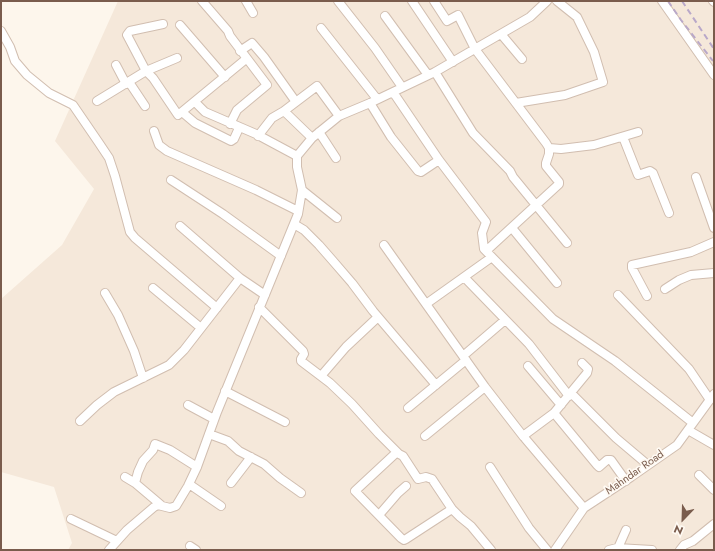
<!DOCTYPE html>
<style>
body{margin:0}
#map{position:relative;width:715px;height:551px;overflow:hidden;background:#fdf6ec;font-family:Jost,sans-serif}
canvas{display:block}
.frame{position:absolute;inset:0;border:2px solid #7a5c4d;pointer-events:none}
.north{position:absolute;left:663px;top:499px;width:40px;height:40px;-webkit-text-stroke:3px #fffaf3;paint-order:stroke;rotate:203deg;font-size:11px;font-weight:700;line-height:16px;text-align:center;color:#7a5c4d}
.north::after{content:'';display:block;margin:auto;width:14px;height:18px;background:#7a5c4d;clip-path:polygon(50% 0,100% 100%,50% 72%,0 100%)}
</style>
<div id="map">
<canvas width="715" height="551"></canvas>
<div class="frame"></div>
<div class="north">N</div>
</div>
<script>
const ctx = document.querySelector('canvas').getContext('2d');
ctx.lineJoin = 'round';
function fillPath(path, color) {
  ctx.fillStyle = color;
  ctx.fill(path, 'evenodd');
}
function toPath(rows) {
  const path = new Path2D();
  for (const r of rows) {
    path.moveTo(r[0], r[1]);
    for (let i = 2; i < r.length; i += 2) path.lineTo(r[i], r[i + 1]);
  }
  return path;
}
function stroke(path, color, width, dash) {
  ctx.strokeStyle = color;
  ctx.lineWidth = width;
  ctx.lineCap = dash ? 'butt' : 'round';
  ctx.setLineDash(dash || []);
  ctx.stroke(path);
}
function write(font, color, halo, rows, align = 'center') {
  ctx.font = font + ' Jost,sans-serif';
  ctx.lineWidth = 3.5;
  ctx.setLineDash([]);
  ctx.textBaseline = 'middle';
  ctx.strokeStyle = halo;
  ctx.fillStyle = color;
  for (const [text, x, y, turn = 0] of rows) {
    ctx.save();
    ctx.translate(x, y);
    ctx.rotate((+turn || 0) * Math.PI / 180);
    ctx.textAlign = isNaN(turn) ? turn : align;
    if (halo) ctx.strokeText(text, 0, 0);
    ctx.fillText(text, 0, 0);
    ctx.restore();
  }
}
fillPath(toPath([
 [118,1,714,1,714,550,68,550,72,543,54,487,1,472,1,299,62,245,94,189,55,141]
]), '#f5e8da');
const minor = toPath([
 [202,1,228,31,230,36,267,85,237,110,230,124],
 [246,1,253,13],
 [338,1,375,48,402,87],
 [412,1,453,62],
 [434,1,447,21,458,15,475,49,546,143,549,148,549,154,546,163,546,166,559,182,559,184,486,251],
 [662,1,714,75],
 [713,1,714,2],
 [385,16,428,75],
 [163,24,130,31,127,35,146,71,177,58],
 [180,25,225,77],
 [321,28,377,99],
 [1,31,10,47,15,61,27,75,49,93,73,105,99,143,109,158,115,176,130,232,135,238,217,308],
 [501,34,522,59],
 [240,51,252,43,264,57,296,102],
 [116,65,126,84],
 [435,72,473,133,510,171,513,177,567,243],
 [129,82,145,106],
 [393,92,435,72,530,17,547,1],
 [97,101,146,71,153,78,178,115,246,59],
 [195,102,205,112,256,134,297,156],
 [370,103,391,137,418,171,421,172,439,160],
 [516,103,565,95,603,82,594,52,577,17,557,1],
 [284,111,312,138],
 [182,112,195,123,231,141,234,139,239,128],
 [154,131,159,145,167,151,256,190,298,211],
 [319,132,336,158],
 [258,136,272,118,284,111,317,86,339,116],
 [623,137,638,175,650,171,653,173,669,213],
 [549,148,561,149,594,145,638,132],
 [696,177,714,228],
 [171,180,223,214,281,256],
 [302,190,337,218],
 [294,224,304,230,319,245,333,261,352,283,373,311,436,385],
 [180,226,240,278,265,295],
 [512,228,557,283],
 [384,245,485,387,523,436,584,508],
 [464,277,529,344,569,396],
 [153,288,201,328],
 [665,289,679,280,691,275,714,273],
 [105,293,118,315,134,351,143,378],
 [618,295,689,369,710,400],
 [647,296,632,268,632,265,691,252,714,242],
 [426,304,492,257],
 [259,307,303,351,304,354,301,359,301,361,330,383,352,404,379,434,399,454,403,456,418,479,426,477,432,479,452,509,460,517,471,526,491,550],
 [463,356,505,320],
 [528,366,561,405],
 [321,376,346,347,378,317],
 [225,391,285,422],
 [571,393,616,438,648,465],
 [188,405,214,419],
 [408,408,466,360],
 [554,413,597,465,599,467,607,460,611,460,626,481],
 [80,421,97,405,114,392,169,365,184,350,240,278],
 [688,430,714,445],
 [209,434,228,441,239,451,264,464,280,478,301,493],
 [425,436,485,387],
 [523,436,554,413,587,373,588,369,582,363],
 [397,452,355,491,401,538,404,540,406,539,452,509],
 [490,467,529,528,547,550],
 [699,475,714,490],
 [125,477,135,483,161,505],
 [135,483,138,472,143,461,153,450,155,444,170,450,197,467],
 [231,483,251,457],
 [189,484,221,506],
 [379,515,398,493,406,486],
 [71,519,117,541],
 [190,546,196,550],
 [618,548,626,530],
 [109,550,127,530,154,507,158,505,170,508,176,506,188,486,197,467,217,412,298,214,302,190,297,167,297,156,312,138,339,116,370,103,393,92,439,160,486,222,482,233,484,249,553,319,615,361,693,423],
 [555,550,584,508,631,477,677,445,714,394],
 [609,550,617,548,652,550],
 [680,550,684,545,693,541,714,524]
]);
stroke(minor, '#d1beb0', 10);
stroke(minor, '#fff', 8);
stroke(toPath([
 [668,1,681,20,713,61],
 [682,1,714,49]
]), '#b9a8c9', 2, [6, 4]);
write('11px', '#7a5c4d', '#fffaf3', [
 ["Mahndar Road",635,473,-35]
]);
</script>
